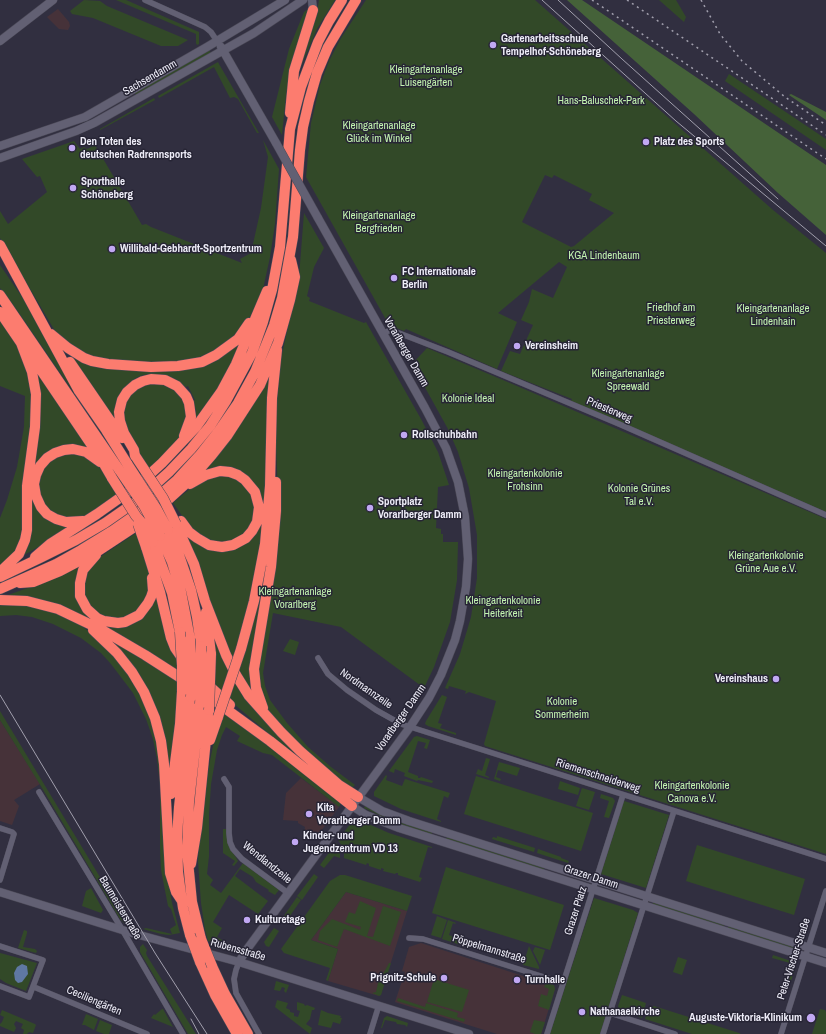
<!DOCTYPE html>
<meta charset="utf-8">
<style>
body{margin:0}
canvas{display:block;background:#312f40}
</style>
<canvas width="826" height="1034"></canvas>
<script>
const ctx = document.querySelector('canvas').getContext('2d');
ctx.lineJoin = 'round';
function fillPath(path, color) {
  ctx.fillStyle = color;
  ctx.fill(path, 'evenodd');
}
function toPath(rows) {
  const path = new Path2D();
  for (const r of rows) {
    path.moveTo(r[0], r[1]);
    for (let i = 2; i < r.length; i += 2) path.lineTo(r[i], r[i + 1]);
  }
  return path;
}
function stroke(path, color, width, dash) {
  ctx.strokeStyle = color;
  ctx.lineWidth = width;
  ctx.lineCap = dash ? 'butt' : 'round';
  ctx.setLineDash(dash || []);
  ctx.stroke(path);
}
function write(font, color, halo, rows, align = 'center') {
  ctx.font = font + ' "Archivo Narrow",sans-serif';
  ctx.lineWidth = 3;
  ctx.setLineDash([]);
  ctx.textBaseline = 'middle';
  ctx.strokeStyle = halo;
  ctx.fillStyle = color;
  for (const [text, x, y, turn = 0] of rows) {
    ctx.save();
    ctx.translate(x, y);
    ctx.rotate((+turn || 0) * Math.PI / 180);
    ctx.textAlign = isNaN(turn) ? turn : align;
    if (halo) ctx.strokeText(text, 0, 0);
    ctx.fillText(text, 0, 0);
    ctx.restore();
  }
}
fillPath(toPath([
 [58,9,69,22,70,26,68,30,59,29,47,17],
 [0,720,40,784,14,800,19,806,12,825,0,821],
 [301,778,339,807,315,839,304,832,305,827,298,823,298,821,283,820,286,793],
 [346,892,407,911,381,994,379,996,328,981,338,949,311,940],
 [421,943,554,986,555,989,541,1034,497,1034,395,1002,405,972,402,971,409,947]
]), '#463239');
fillPath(toPath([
 [84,0,100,1,107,6,188,40,178,46,161,46,93,18,72,14,70,11],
 [116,0,126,0,199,32,199,44,197,45,196,43,196,34],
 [319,0,335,0,317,29,297,76,302,52,318,6],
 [366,0,535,0,773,210,826,253,826,512,571,401,572,399,501,371,510,351,520,354,533,325,521,320,529,302,532,289,553,298,567,267,559,262,498,313,517,322,497,369,406,329,404,331,389,325,306,177,311,123,320,85,329,61,341,38],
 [545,175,552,178,554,175,592,194,589,200,614,213,574,246,571,247,522,222],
 [659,0,676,0,686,17,684,22],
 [308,9,292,62,286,95,282,135,272,117,289,49,304,12],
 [209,50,211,53,136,95,135,93,141,89],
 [218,62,219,64,259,133,257,133,238,99,234,97,230,98,214,67,159,98,158,96],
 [729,74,826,139,826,150,725,81],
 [154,98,155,100,100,130,100,129],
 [263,140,279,169,275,224,270,257,263,289,251,315,235,337,202,359,150,365,86,357,55,331,0,238,0,211,8,224,47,192,40,176,37,177,22,159,74,141,80,149,84,147,87,149,95,145,142,225,146,224,151,227,242,263,240,259,251,253,261,208,268,157],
 [304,213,324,248,314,267,307,296,310,298,309,301,364,323,366,322,421,419,438,452,449,485,438,487,436,528,441,529,441,534,443,534,443,542,458,542,457,580,450,622,434,667,424,688,341,627,273,613,263,673,265,686,270,700,287,723,308,747,331,767,355,785,351,789,301,747,268,710,265,705,257,683,278,497,275,418,279,368,299,277],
 [0,265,26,303,104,433,103,435,12,303,0,288],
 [0,319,15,341,24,358,32,393,24,518,19,549,0,565,0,518,7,500,17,467,24,427,25,396,0,386],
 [240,341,232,367,195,421,196,410,193,401,195,400,188,386,186,387,177,380,169,376,154,374,143,375,136,378,123,389,116,403,115,421,68,351,75,356,180,368],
 [427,348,510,383,826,519,826,854,485,746,484,744,496,701,469,692,465,694,466,691,449,686,448,689,445,688,460,654,471,617,477,578,477,535,469,488,458,452,448,429,412,364],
 [273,364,267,478,257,575,233,662,223,642,195,554,186,534,211,549,258,529,253,483,206,470,205,469],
 [34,367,91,449,75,446,34,469],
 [148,381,173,386,188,406,184,433,150,469,140,455,122,420,127,396],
 [71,453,81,455,98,466,103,471,118,497,84,517,72,519,55,514,44,504,38,488,40,476,46,465,56,457],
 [214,476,232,477,249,489,255,502,253,521,245,533,235,541,217,543,193,531,173,503,192,487],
 [273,489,255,697,237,671],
 [30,494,34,502,72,528,24,555],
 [136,533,150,572,150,589,140,609,128,617,109,619,95,612,84,595,83,585,90,567,100,557],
 [82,564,77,597,117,627,155,595,178,657,179,672,105,629,8,597,8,595,50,580],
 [0,604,41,606,82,626,102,642,139,688,161,748,165,864,172,903,180,933,169,935,161,934,143,929,146,928,172,934,170,929,176,925,171,909,168,906,161,870,160,849,160,785,157,759,153,739,146,719,133,693,111,664,101,653,81,638,53,624,32,617,16,615,0,616],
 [211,627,224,659,318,773,308,767,214,687],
 [106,635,178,679,178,691,171,765,168,765,160,725],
 [290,639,299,642,295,655,283,651],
 [442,695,447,697,438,723,442,724,440,728,456,733,456,735,428,726,425,724,426,721],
 [0,711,121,912,128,918,133,927,126,925,120,919,39,783,0,720],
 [223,711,253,733,341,803,339,807,272,755,263,753,237,741,240,736,226,727,222,735,217,750,211,784,209,815,209,856,207,874,213,880,210,885,221,893,243,863,279,890,275,895,268,891,269,890,256,882,253,877,240,869,235,876,268,901,258,914,229,895,213,922,222,928,217,937,222,940,221,944,208,941,205,930,201,903,198,861,199,845,209,766,214,741],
 [417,736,430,740,427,749,424,748,426,743,418,741,408,772,418,776,418,778,420,778,421,777,433,781,432,783,418,780,417,781,404,776,405,773,395,769,394,773,389,771,414,737],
 [486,758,490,759,485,775,489,777,489,778,476,774,478,769,482,771],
 [499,762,520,768,517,776,498,770,496,777,501,779,500,781,494,779],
 [386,775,387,776,386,780,402,786,405,779,450,793,448,798,444,796,437,819,441,821,441,822,401,809,374,796,374,792],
 [476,776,593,813,581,851,464,814],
 [560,781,580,788,578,795,558,789],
 [582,788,595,792,589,810,576,806],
 [601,794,613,798,615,801,609,818,604,817,609,801,600,798],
 [624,801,669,815,646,888,601,874],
 [365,806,396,821,432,832,432,835,394,822,364,808],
 [354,819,357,819,389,833,432,847,432,848,428,847,419,877,422,878,420,882,398,875,398,873,396,873,395,874,383,871,384,869,381,868,381,870,369,866,369,864,367,863,366,865,344,858,344,849,338,840],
 [223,829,226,829,228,844,238,861,234,866,232,865,235,861,223,853],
 [497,836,535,848,534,852,492,839,493,837,497,838],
 [447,837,544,868,543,870,446,839],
 [336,843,340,849,340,858,334,856,324,868,320,865],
 [697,845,805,879,794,915,686,881],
 [538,849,561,857,561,858,569,861,568,863,537,853],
 [446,867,564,905,550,950,432,913],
 [314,874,318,877,302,900,297,896],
 [340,875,345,875,412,896,407,911,346,892,311,940,338,949,328,981,326,980,330,968,284,953,281,949,330,881],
 [91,888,103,910,101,913,82,906,86,891],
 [297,897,301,900,285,923,281,920],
 [594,898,633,910,638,913,600,1034,550,1034],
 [360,901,376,908,367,936,373,937,383,906,401,912,390,946,344,929,337,947,318,940,320,931,332,919,360,930,361,927,345,922,349,912,355,914],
 [653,902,724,925,723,927,653,905],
 [437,916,447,920,441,938,431,935],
 [448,920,456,923,455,924,453,923,449,935,459,939,459,940,460,941,462,941,462,940,466,941,464,946,442,939],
 [728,926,798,948,797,950,728,928],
 [274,928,279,931,269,947,266,946,264,942],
 [24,930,27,931,27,933,23,947,35,949,37,951,36,953,18,948],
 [143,944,147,950,146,953,147,956,196,1034,188,1034,140,952,140,947],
 [529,946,539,967,539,969,523,965],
 [535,947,545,950,540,965,533,951],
 [0,953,37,963,26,991,6,983,0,979],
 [773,955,794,962,796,966,791,981,785,979,788,973,787,972,790,963,772,958],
 [678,957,687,960,682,975,673,972],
 [389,963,391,963,381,995,379,996,372,993,376,992,378,983],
 [434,979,469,990,462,1012,427,1002],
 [276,981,289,985,286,993,284,991,285,988,282,987,280,991,274,990],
 [546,983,554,985,555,989,549,1010,538,1006,541,994,547,996,549,989,544,987],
 [622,995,646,1003,642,1018,619,1010,618,1006],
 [398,998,425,1007,426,1003,458,1013,457,1017,465,1019,464,1022,397,1001],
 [277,1000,288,1003,286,1008,290,1010,290,1012,294,1013,294,1016,298,1017,300,1011,297,1010,297,1002,304,1004,305,1006,307,1005,315,1008,314,1010,312,1010,310,1019,306,1024,312,1028,310,1034,275,1007],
 [654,1006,739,1033,741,1034,692,1034,645,1019,648,1009],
 [162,1009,163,1009,173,1027,151,1018,154,1014,155,1015],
 [820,1009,825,1010,826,1012,826,1034,812,1034],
 [2,1010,35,1024,36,1025,33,1033,29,1032,27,1034,23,1034,24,1030,21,1028,23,1024,16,1021,14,1024,16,1028,14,1032,0,1026,0,1024,2,1022,4,1017,0,1015],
 [321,1010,328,1013,341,1016,340,1018,342,1018,340,1024,333,1022,331,1028,318,1025],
 [86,1014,98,1019,94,1030,85,1025,82,1025],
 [387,1016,408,1023,407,1027,405,1025,397,1024,396,1022,385,1020,382,1028,381,1028,384,1018],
 [100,1020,112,1025,109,1034,104,1034,96,1031],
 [534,1020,545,1022,541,1034,535,1034,530,1032]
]), '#324928');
fillPath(toPath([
 [567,0,582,0,826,165,826,235,778,193,694,114],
 [791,94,826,112,826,120,789,95]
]), '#456239');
fillPath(toPath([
 [22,964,27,966,28,974,22,982,18,983,15,980,14,973,17,967]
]), '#5f78a3');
const street = toPath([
 [145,0,205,27,211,32,217,41],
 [383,333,391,330,448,352,619,424,826,515],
 [318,658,328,674,347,690,376,710,401,724,826,859],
 [224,779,229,787,229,833,230,842,233,849,242,859,288,893],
 [39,792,123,931,183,1034],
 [0,828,12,832,14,834,0,880],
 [409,938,423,939,563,983],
 [0,946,43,960,29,997,0,986],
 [239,962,236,970,234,979,236,993,259,1034],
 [34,987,147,1034],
 [610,1013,675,1034],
 [370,1034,379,1005],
 [547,1034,623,795],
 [603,1034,674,811],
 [781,1034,826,891]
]);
const secondary = toPath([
 [312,0,313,10],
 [0,41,53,0],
 [221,47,276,143],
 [0,146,85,117,207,47,285,0],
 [0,158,76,131,94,123,254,33,303,0],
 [358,797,382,811,409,821,826,953],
 [352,806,366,815,399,828,826,963],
 [0,892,132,933,239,962,469,1034],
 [239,962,245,952,410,727,429,698,441,675,455,640,460,621,466,587,468,559,465,517,458,482,446,448,425,408,318,218]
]);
const highway = toPath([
 [290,113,294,71,313,10],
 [0,245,79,391,106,430,128,465],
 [0,295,120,471],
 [0,312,21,343,30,354,101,459,112,478],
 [51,334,68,348,84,358,92,361,108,364,151,367,178,366,202,362,216,355,238,339,249,323],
 [70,362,122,438],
 [135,456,134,450,124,433,120,421,119,412,122,400,127,392,135,385,143,381,151,379,165,380,177,386,186,396,189,403,191,417,184,436],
 [159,508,192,478,212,455,227,436,260,385,278,343,290,300,295,277,291,260],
 [83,521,66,522,56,519,47,514,41,507,36,496,34,484,36,475,40,466,47,458,55,453,64,450,73,449,86,452,100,462],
 [181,521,189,532,197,538,209,545,222,547,233,545,246,538,252,531,257,522,259,507,255,492,245,480,238,475,230,472,220,471,206,475,190,484],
 [176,524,194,564,205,601,226,655,236,675,249,696,281,732,300,751,339,785,358,797],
 [168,530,177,549,191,590,197,617,201,646],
 [160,536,172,562,181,592,190,639],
 [153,542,172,593,180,632],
 [146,547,160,592,171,638,175,648,184,661],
 [96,555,83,570,80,583,80,596,87,609,97,618,104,621,118,623,125,622,139,615,148,603,151,597,153,591,152,578],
 [35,557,50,544,97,514,138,485,162,463,196,427,221,392,236,364,267,291],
 [0,572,19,554,25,540,27,530,27,486,35,427,36,394,32,372,21,343],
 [0,577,40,558,76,540,105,523,138,500,169,472,191,449,210,426,226,401,252,353,263,322,272,290,280,247,290,129,301,87,318,42,329,21,342,0],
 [20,583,33,582,60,571,98,551,145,520],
 [0,589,56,564,81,550,112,531,145,508,177,480,199,456,218,432,238,403,255,372,274,325,282,298,293,237,300,150,303,127,309,101,317,73,328,47,356,0],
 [0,600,27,601,58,609,104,631,145,655,187,682],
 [206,612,211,654],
 [93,630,117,653,132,672,144,692,155,718,161,741,164,764,170,873,176,892,182,901],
 [241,649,254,601,265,544,270,486,272,398,277,350],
 [205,682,230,705],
 [204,693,270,741,352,806],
 [200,704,189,802,187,851,192,902,201,939],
 [263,708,256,688,254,669,271,567,276,511,276,482],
 [210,740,218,717],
 [171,794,180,724,182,691],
 [191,864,197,828,209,710],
 [190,935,183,908,178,872,177,837,179,807,191,697],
 [200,962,215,995,237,1034],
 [212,966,225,994,248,1034]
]);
stroke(street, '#4c4a58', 6);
stroke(secondary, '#4c4a58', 9);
stroke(highway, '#4c4a58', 11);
stroke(street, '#626073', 5.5);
stroke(secondary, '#626073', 8);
stroke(highway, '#fc7c6f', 10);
stroke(toPath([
 [542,0,676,121,826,246],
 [558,0,622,59,778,199],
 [0,695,155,953,207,1034],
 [191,1019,199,1034]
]), '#a19fad', 1);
stroke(toPath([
 [592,0,826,159],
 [627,0,826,135],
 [701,0,720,34,742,61,785,97,826,125]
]), '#a19fad', 1.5, [2, 4]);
const secondaryBridge = toPath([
 [276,143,318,218]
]);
const highwayBridge = toPath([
 [136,457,163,498,176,524],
 [128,465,156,508,168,530],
 [120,471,144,506,160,536],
 [112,478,136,516,143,524,153,542],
 [138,524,146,547],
 [180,632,182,666,182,691],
 [190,639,192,668,191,697],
 [200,704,201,681,201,646],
 [209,710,211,654],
 [218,717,241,649],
 [190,935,200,962],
 [201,939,212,966]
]);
stroke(secondaryBridge, '#4c4a58', 9, []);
stroke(highwayBridge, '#4c4a58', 11, []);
stroke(secondaryBridge, '#626073', 8);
stroke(highwayBridge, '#fc7c6f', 10);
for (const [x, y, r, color] of [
 [493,45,4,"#c1a8f3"],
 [646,142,4,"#c1a8f3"],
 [72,148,4,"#c1a8f3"],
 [73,188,4,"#c1a8f3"],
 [112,249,4,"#c1a8f3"],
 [394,278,4,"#c1a8f3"],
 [517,346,4,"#c1a8f3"],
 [404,435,4,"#c1a8f3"],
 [370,508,4,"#c1a8f3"],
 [776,679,4,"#c1a8f3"],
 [309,814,4,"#c1a8f3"],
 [295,842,4,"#c1a8f3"],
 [247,920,4,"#c1a8f3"],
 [444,978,4,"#c1a8f3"],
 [517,980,4,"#c1a8f3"],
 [582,1012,4,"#c1a8f3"],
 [811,1018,5,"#c1a8f3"]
]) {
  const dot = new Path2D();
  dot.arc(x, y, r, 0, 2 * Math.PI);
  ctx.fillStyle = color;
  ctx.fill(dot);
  stroke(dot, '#272535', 1.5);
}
write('bold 11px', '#eeedf8', '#272535', [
 ["Gartenarbeitsschule",501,39],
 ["Tempelhof-Schöneberg",501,52],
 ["Den Toten des",80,142],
 ["deutschen Radrennsports",80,155],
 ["Platz des Sports",654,142],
 ["Sporthalle",81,182],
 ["Schöneberg",81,195],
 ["Willibald-Gebhardt-Sportzentrum",120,249],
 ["FC Internationale",402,272],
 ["Berlin",402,285],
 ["Vereinsheim",525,346],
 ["Rollschuhbahn",412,435],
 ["Sportplatz",378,502],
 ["Vorarlberger Damm",378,515],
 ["Vereinshaus",768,679,"right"],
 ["Kita",317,808],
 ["Vorarlberger Damm",317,821],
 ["Kinder- und",303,836],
 ["Jugendzentrum VD 13",303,849],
 ["Kulturetage",255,920],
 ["Prignitz-Schule",436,978,"right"],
 ["Turnhalle",525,980],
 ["Nathanaelkirche",590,1012],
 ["Auguste-Viktoria-Klinikum",802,1018,"right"]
], 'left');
write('11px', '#c3f4b0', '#272535', [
 ["Kleingartenanlage",426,70],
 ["Luisengärten",426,83],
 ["Hans-Baluschek-Park",601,101],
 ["Kleingartenanlage",379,126],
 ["Glück im Winkel",379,139],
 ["Kleingartenanlage",379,216],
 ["Bergfrieden",379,229],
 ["KGA Lindenbaum",604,256],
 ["Friedhof am",671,308],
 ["Priesterweg",671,321],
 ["Kleingartenanlage",773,309],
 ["Lindenhain",773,322],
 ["Kleingartenanlage",628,374],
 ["Spreewald",628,387],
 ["Kolonie Ideal",468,399],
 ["Kleingartenkolonie",525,474],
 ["Frohsinn",525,487],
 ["Kolonie Grünes",639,489],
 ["Tal e.V.",639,502],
 ["Kleingartenkolonie",766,556],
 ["Grüne Aue e.V.",766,569],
 ["Kleingartenanlage",295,592],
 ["Vorarlberg",295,605],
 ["Kleingartenkolonie",503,601],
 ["Heiterkeit",503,614],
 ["Kolonie",562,702],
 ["Sommerheim",562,715],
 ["Kleingartenkolonie",692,786],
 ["Canova e.V.",692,799]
]);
write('11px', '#eeedf8', '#272535', [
 ["Sachsendamm",150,78,-30],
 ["Vorarlberger Damm",406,352,60],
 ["Priesterweg",609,410,23],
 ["Nordmannzeile",366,689,35],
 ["Vorarlberger Damm",401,718,-55],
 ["Riemenschneiderweg",598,776,18],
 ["Wendlandzeile",267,863,39],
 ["Grazer Damm",591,877,18],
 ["Baumeisterstraße",120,908,59],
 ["Grazer Platz",576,911,-72],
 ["Pöppelmannstraße",489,949,17],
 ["Rubensstraße",238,950,16],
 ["Peter-Vischer-Straße",794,959,-72],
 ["Ceciliengärten",94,1001,23]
]);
</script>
